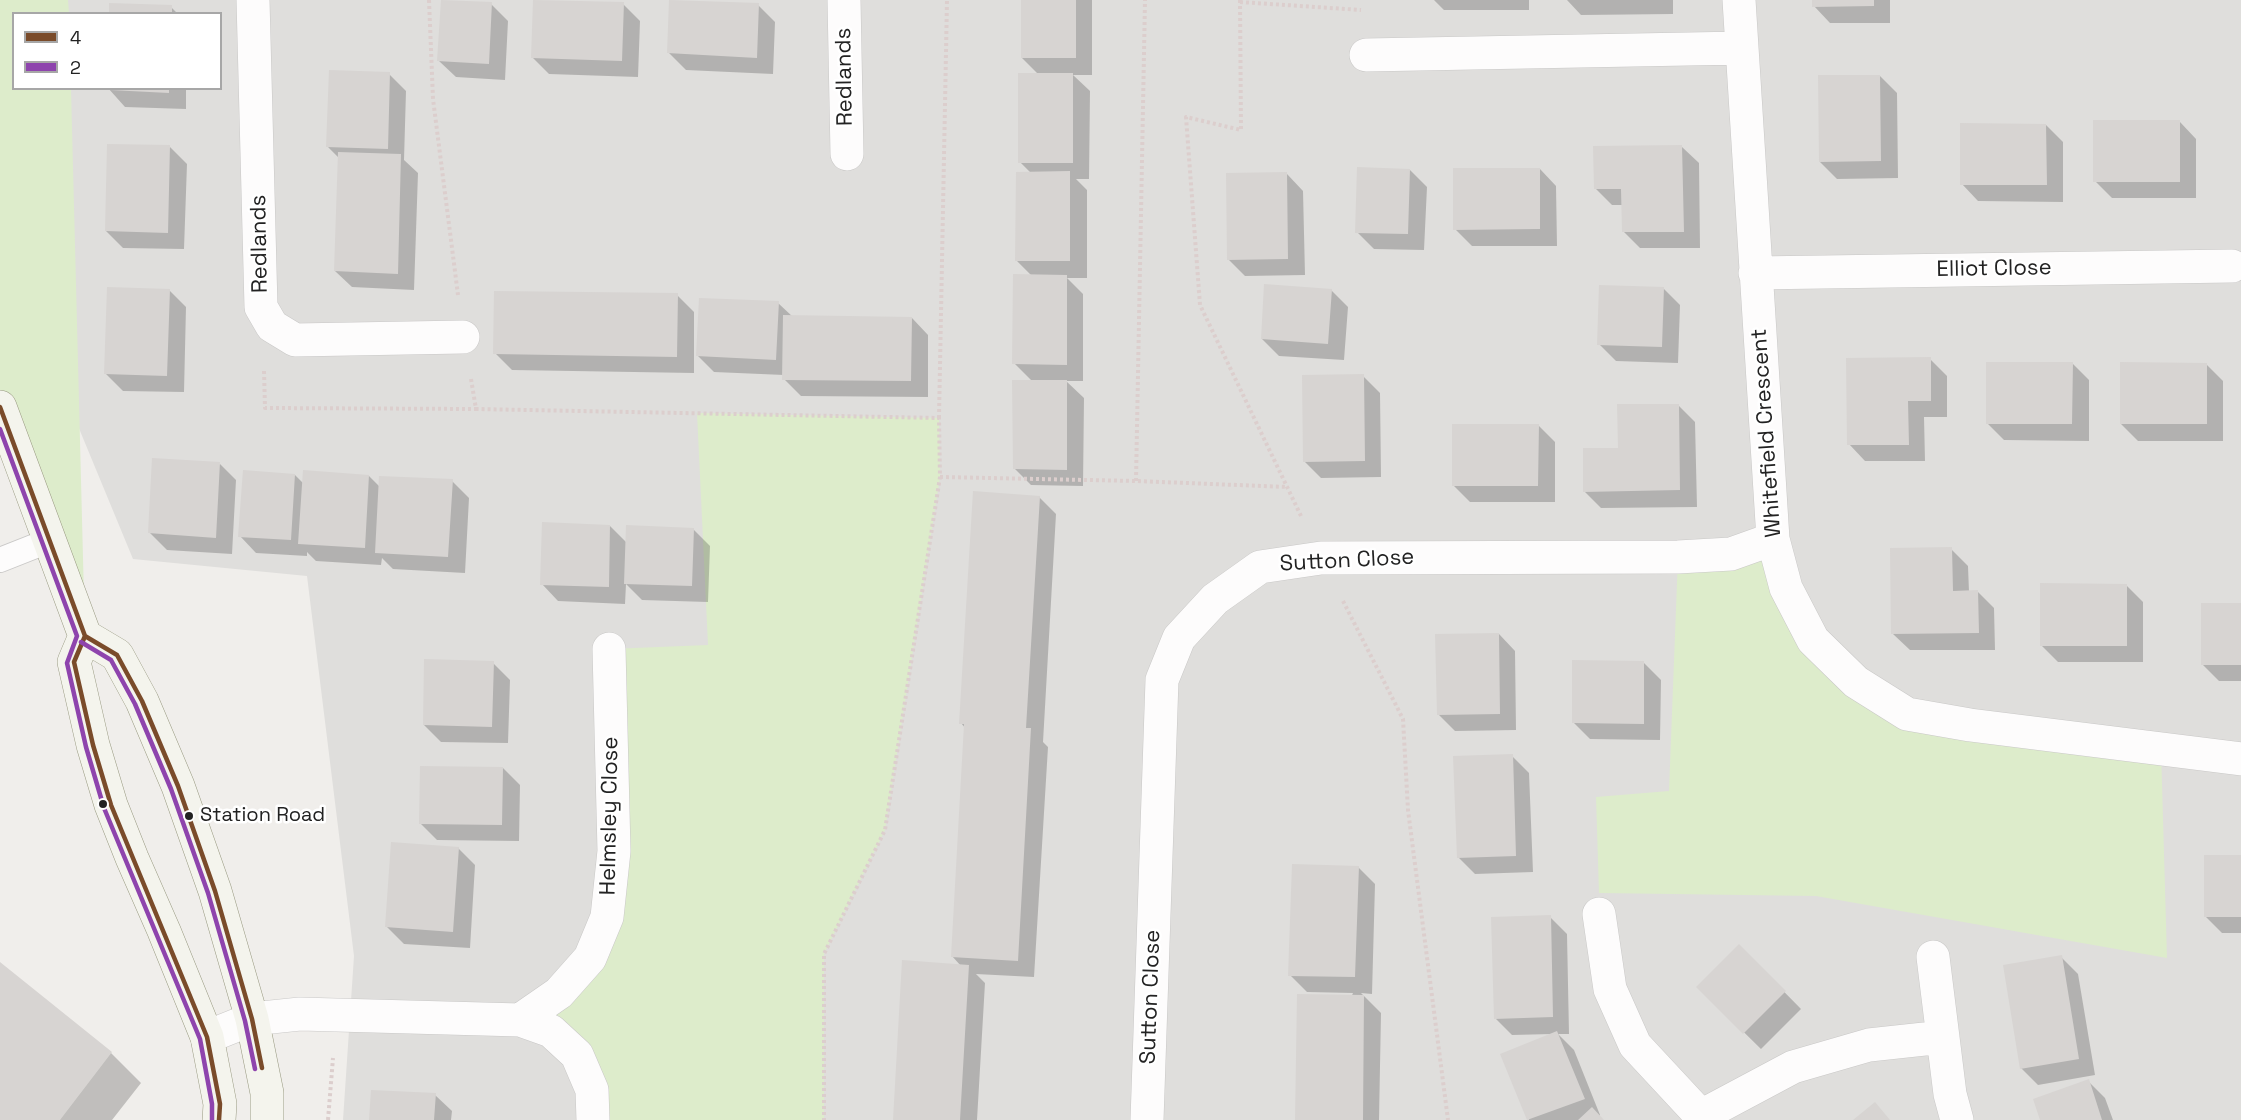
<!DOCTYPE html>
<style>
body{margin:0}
#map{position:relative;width:2241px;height:1120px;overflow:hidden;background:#f0eeeb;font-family:"Space Grotesk",sans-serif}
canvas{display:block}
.legend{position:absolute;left:12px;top:12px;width:210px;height:78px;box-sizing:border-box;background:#fff;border:2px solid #a7a7a7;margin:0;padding:8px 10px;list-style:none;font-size:18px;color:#222}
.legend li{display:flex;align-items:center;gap:12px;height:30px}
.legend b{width:30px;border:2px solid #a7a7a7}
</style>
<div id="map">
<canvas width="2241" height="1120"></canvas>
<ul class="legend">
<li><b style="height:8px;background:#7a4b2a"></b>4</li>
<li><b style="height:8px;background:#8e44ad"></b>2</li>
</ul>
</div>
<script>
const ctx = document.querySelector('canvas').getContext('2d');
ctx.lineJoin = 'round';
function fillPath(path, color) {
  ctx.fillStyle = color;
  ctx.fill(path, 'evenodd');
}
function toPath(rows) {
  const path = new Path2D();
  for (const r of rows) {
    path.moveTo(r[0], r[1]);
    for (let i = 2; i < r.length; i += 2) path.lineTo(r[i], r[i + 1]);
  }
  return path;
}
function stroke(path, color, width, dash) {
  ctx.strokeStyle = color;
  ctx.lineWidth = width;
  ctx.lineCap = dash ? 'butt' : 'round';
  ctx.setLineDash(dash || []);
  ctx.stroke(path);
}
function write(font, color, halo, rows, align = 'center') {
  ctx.font = font + ' "Space Grotesk",sans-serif';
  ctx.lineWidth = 5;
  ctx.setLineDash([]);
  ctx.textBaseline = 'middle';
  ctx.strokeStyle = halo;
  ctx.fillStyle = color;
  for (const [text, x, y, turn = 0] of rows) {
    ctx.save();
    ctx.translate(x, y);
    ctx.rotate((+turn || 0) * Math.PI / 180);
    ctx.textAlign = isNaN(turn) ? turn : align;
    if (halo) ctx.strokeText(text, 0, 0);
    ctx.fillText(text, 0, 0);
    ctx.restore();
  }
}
fillPath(toPath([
 [0,0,2241,0,2241,1120,343,1120,354,956,307,576,133,559,78,426,0,322],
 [14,14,220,14,220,88,14,88]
]), '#dfdedc');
fillPath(toPath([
 [0,0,68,0,69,13,14,14,14,88,71,89,85,636,0,407],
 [697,413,939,418,940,477,885,830,824,954,824,1120,593,1120,551,1031,559,993,607,917,609,649,708,645],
 [1773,539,1813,640,1907,714,2161,749,2167,958,1816,896,1599,893,1596,797,1669,791,1678,557]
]), '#ddeccb');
fillPath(toPath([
 [1022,0,1092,0,1092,75,1073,75,1090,91,1089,179,1076,179,1087,190,1087,278,1067,278,1083,294,1083,381,1066,381,1084,398,1083,486,1031,485,1014,468,1032,381,1014,363,1032,276,1017,261,1031,173,1020,162,1039,75,1022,58],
 [1434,0,1529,0,1529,10,1444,10],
 [1567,0,1673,0,1673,14,1581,15],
 [1814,0,1890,0,1890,23,1830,23,1814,6],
 [491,4,508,21,505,80,456,77,439,61],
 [623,4,640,21,638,77,549,74,532,57],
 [758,5,775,22,773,74,686,70,669,53],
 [171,7,178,14,110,14],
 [389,74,406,91,404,160,418,173,414,290,352,287,335,271,339,158,328,147],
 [1880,76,1897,93,1898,178,1837,179,1820,162],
 [108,88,186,88,186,109,125,107],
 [2180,122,2196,139,2196,198,2112,198,2095,181],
 [2046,125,2063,142,2063,202,1978,201,1962,184],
 [170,147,187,164,184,249,123,248,106,231],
 [1682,147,1699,163,1700,248,1640,248,1623,231,1623,205,1612,205,1596,189],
 [1540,169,1556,186,1557,246,1472,246,1455,229],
 [1410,170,1427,187,1424,250,1374,249,1357,232],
 [1287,174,1303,191,1305,275,1245,276,1228,259],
 [1663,288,1680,305,1678,363,1616,361,1599,344],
 [169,290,186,307,184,392,123,391,106,374],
 [1331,290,1348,307,1344,360,1279,356,1262,339],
 [677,295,694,312,694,373,512,370,495,353],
 [778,303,793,317,912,318,928,335,928,397,801,396,784,379,784,375,714,372,697,355],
 [1930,359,1947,376,1947,417,1924,417,1925,461,1865,461,1849,444],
 [2072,363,2089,380,2089,441,2004,440,1987,423],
 [2206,364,2223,381,2223,441,2138,441,2121,424],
 [1363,376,1380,393,1381,477,1321,478,1304,461],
 [1679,406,1695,422,1697,507,1601,508,1584,491,1619,449],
 [1538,425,1555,442,1555,502,1470,502,1453,485],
 [220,464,236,480,232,554,167,550,150,533],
 [295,475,304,484,369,476,380,487,452,481,469,498,465,573,393,569,382,558,381,565,316,561,307,552,307,556,256,553,240,536],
 [1039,497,1056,514,1043,742,1048,747,1034,977,976,974,985,983,977,1120,894,1120,961,966,952,956,966,729,961,723],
 [610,526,627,543,693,529,710,546,708,602,642,600,626,584,625,604,558,601,542,584],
 [1951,549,1968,566,1969,592,1978,592,1994,608,1995,650,1910,650,1893,634],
 [2126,585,2143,602,2143,662,2058,662,2041,645],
 [2241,604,2241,681,2219,681,2202,664],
 [1499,634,1515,651,1516,730,1455,731,1438,714],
 [493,663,510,680,508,743,441,742,424,725],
 [1644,663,1661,680,1660,740,1590,739,1573,722],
 [1512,756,1529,773,1533,872,1475,874,1458,857],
 [503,768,520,785,519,841,437,840,420,823],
 [458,848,475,865,470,948,404,944,387,927],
 [2241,856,2241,933,2222,933,2205,916],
 [1358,867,1375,884,1372,994,1361,993,1381,1013,1379,1120,1297,1120,1353,993,1307,992,1290,975],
 [1550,917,1567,934,1569,1034,1558,1034,1574,1050,1600,1115,1599,1116,1602,1120,1529,1120,1502,1055,1552,1034,1512,1035,1496,1019],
 [1739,946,1801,1009,1761,1049,1698,987],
 [2061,957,2078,974,2095,1075,2038,1085,2021,1068],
 [0,964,111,1053,141,1083,112,1120,0,1120],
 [2088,1081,2105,1098,2113,1120,2042,1120],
 [435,1095,452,1111,451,1120,371,1120]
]), '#0003');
fillPath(toPath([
 [441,0,492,2,489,64,437,61],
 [533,0,624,2,622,61,531,58],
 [669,0,759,3,757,58,667,53],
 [1021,0,1076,0,1076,58,1021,58],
 [1812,0,1874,0,1874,6,1812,7],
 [109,3,172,5,172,14,109,14],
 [329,70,390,72,388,149,326,147],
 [1018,73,1073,73,1073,163,1018,163],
 [1818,75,1880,75,1881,161,1819,162],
 [110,88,169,88,169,93,110,90],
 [2093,120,2180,120,2180,182,2093,182],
 [1960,123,2046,124,2047,185,1960,185],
 [107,144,170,145,168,233,105,231],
 [1682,145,1684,232,1622,232,1621,189,1594,189,1593,146],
 [338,152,401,154,398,274,334,271],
 [1357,167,1410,169,1408,234,1355,233],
 [1453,168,1540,168,1540,229,1453,230],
 [1070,171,1070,261,1015,261,1016,172],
 [1287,172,1288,259,1227,260,1226,173],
 [1013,274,1067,275,1067,365,1012,364],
 [1264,284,1332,289,1328,344,1261,339],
 [1599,285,1664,287,1662,347,1597,345],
 [107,287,170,289,167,376,104,374],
 [494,291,678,293,677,357,493,354],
 [699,298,779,301,776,360,696,356],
 [783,315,912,317,911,381,782,380],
 [1931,357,1931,401,1908,401,1909,445,1847,445,1846,358],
 [1986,362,2073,362,2072,424,1986,424],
 [2120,362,2207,363,2207,424,2120,424],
 [1364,374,1365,461,1303,462,1302,375],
 [1012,380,1067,380,1067,470,1013,469],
 [1617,404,1679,404,1680,490,1583,492,1583,448,1618,448],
 [1452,424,1539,424,1538,486,1452,486],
 [152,458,220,462,216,538,148,533],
 [243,470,295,474,291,540,238,537],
 [303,470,369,475,365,548,298,544],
 [379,476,453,479,448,557,375,553],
 [973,491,1040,496,1026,728,1031,728,1018,961,951,957,964,724,959,724],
 [542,522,610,525,609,587,540,585],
 [626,525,694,528,692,586,624,584],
 [1952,547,1953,591,1978,590,1979,633,1891,634,1890,548],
 [2040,583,2127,584,2127,646,2040,646],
 [2201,603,2241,603,2241,665,2201,665],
 [1499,633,1500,714,1437,715,1435,634],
 [424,659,494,661,492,727,423,725],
 [1572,660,1644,661,1644,724,1572,723],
 [1513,754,1516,856,1457,858,1453,756],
 [420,766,503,767,502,825,419,824],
 [391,842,459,847,453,932,385,927],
 [2204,855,2241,855,2241,917,2204,917],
 [1292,864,1359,866,1355,977,1288,976],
 [1551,915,1553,1017,1494,1019,1491,917],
 [1739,944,1786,991,1743,1034,1696,987],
 [2062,955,2079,1059,2020,1069,2003,965],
 [902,960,969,965,960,1120,893,1120],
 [0,962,112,1052,60,1120,0,1120],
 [1297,994,1364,995,1363,1120,1295,1120],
 [1557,1031,1585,1099,1527,1120,1500,1054],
 [2089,1079,2102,1120,2040,1120,2033,1099],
 [371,1090,436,1093,434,1120,369,1120],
 [1875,1102,1890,1120,1853,1120],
 [1592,1107,1604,1120,1578,1120]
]), '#d7d4d2');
const lane = toPath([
 [0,560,48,541]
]);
const street = toPath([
 [253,0,261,307,272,326,295,340,463,337],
 [844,0,847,154],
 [1739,0,1773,539,1786,588,1813,640,1856,682,1907,714,1970,725,2241,759],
 [1366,55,1742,48],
 [1755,273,2232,266],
 [1599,914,1610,989,1635,1045,1701,1116,1793,1067,1869,1045,1943,1037],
 [1933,957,1950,1094,1957,1120],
 [520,1020,559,993,590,958,607,917,614,851,609,649],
 [207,1037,252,1019,300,1014,520,1020,551,1031,577,1055,592,1090,593,1120],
 [1147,1120,1162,680,1179,638,1215,599,1260,567,1321,558,1678,557,1731,554,1773,539]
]);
const secondary = toPath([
 [0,407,85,636,74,662,93,745,111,805,132,858,164,931,207,1037,220,1104,219,1120],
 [85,636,117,655,142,701,178,786,215,891,252,1019,267,1093,267,1120]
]);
stroke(lane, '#c9c8c7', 26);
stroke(street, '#c9c8c7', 34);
stroke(secondary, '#999a82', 34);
stroke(toPath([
 [429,0,433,99,458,295],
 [1240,0,1241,130,1186,117,1200,305,1301,516],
 [1240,2,1361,10],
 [264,371,265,408,476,409],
 [471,379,476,409,939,418,940,477,885,830,824,954,824,1120],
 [939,418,947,0],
 [940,477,1136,481,1288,487],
 [1136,481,1145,0],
 [1343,601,1403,719,1408,810,1448,1120],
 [328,1120,333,1058]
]), '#dccecd', 4, [3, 3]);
stroke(lane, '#fdfcfc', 24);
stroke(street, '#fdfcfc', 33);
stroke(secondary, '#f4f4ed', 33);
stroke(toPath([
 [0,407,85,636,74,662,93,745,111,805,207,1037,220,1104,219,1120],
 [85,636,117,655,142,701,178,786,215,891,252,1019,262,1068]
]), '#7a4b2a', 4.5);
stroke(toPath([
 [0,429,77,636,67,663,86,747,104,808,200,1039,212,1104,212,1120],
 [81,642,111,660,135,704,171,789,208,893,245,1021,255,1069]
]), '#8e44ad', 4.5);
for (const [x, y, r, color] of [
 [103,804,5,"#222"],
 [189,816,5,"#222"]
]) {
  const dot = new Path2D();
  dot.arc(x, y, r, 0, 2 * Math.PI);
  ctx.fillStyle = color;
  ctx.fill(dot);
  stroke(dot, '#fff', 2);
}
write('20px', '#222', '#fff', [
 ["Station Road",200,816]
], 'left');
write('22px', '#222', '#fff', [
 ["Redlands",845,77,-91],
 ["Redlands",260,244,-91],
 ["Elliot Close",1994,269,-1],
 ["Whitefield Crescent",1767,433,-94],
 ["Sutton Close",1347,561,-3],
 ["Helmsley Close",610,816,-89],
 ["Sutton Close",1151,997,-88]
]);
</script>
